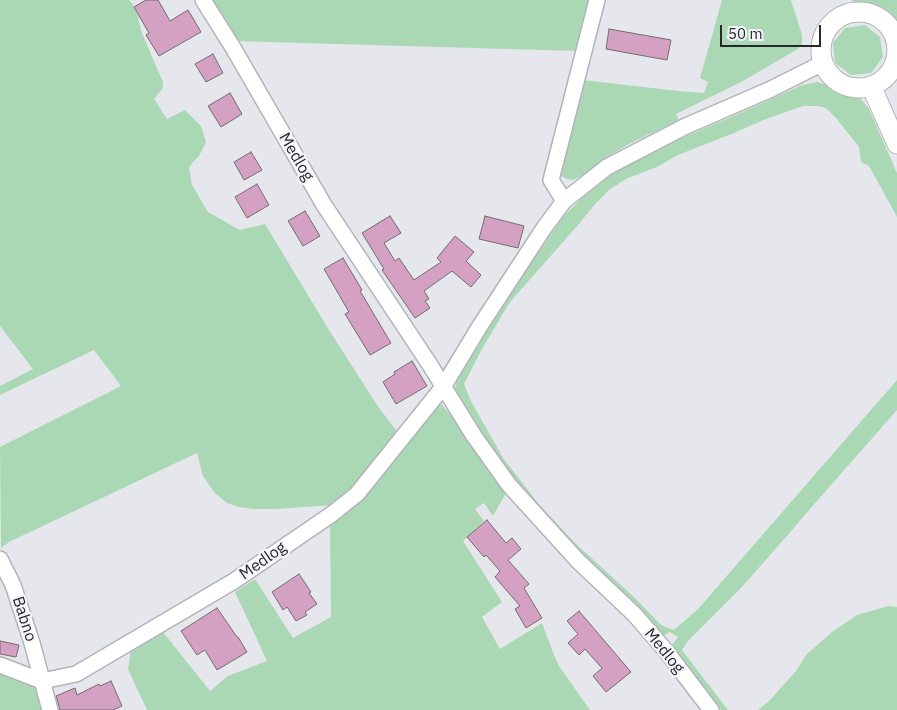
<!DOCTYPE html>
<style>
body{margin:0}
#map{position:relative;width:897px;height:710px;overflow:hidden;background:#e6e7ed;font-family:"IBM Plex Sans",sans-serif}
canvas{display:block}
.scale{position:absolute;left:720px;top:25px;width:101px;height:22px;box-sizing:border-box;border:2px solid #27282a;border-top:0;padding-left:6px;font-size:15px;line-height:18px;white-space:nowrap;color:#27282a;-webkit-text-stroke:4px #f4f5fa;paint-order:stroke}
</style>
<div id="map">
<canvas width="897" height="710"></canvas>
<div class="scale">50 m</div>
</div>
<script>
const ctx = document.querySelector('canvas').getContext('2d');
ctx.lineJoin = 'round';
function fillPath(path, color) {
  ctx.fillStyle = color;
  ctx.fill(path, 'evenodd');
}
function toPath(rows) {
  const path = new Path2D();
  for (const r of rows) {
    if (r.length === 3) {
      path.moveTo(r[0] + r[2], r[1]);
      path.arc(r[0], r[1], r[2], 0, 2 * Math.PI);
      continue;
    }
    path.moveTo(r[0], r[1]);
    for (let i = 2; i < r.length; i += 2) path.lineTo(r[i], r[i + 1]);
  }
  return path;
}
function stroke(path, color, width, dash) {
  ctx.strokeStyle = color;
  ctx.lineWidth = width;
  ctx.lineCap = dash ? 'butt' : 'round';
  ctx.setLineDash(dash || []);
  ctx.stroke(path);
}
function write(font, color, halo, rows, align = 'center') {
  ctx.font = font + ' "IBM Plex Sans",sans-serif';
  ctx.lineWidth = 4.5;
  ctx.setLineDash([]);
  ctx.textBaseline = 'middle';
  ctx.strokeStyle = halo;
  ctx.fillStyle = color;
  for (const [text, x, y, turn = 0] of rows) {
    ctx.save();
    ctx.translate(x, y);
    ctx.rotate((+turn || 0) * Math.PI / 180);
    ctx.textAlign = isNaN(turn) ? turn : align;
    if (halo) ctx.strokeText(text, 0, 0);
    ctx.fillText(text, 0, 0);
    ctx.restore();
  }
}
fillPath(toPath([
 [0,0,129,0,132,3,138,16,141,31,163,82,163,88,154,99,167,119,185,110,201,126,206,142,199,156,192,163,189,168,192,185,208,212,240,230,265,224,329,330,377,405,398,433,360,486,333,505,277,509,254,509,239,507,227,503,214,492,203,476,197,453,9,542,1,548,0,447,121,386,94,350,0,395,0,386,33,369,0,326],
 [208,0,590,0,577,51,233,41],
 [722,0,791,0,802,35,802,44,798,49,741,82,676,114,679,120,631,143,605,158,585,174,573,180,567,179,559,175,583,80,678,91,704,93,708,82,700,78],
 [851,0,897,0,897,20,888,20,873,10,862,7],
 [865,25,880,37,883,57,871,73,851,75,835,63,833,43,845,28],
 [817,82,828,85,852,93,861,99,869,109,897,173,897,217,869,166,861,162,859,147,836,118,826,108,818,106,803,106,766,119,729,135,678,155,657,167,628,178,610,189,596,203,578,225,510,302,482,349,464,384,471,401,503,458,538,503,574,542,636,599,661,625,668,628,674,630,698,609,897,380,897,410,809,510,793,529,741,588,688,641,682,650,728,710,721,710,672,645,678,637,670,632,663,636,654,624,627,596,571,545,534,504,465,412,455,391,456,380,466,365,473,350,514,285,519,281,563,217,584,196,610,175,636,159,677,140,736,115,802,85],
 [442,405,462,428,506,493,493,516,484,503,475,509,484,521,463,541,502,602,482,617,500,649,542,623,554,655,559,666,590,710,147,710,128,669,131,649,163,632,210,691,228,676,267,661,235,592,255,579,293,638,331,617,330,522,369,491,396,458,434,406],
 [889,606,897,607,897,710,758,710,770,700,796,671,806,655,832,632,857,615],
 [0,671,34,685,41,694,45,710,0,710]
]), '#aad8b5');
const building = toPath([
 [146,0,158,0,170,21,188,10,201,32,159,56,146,35,149,33,134,7,146,0],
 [609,29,671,40,667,60,606,49,609,29],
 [213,54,223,73,206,82,195,64,213,54],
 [230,93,242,114,221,127,208,106,230,93],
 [251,152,262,170,244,180,234,162,251,152],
 [257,184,269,205,247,218,235,197,257,184],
 [305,211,320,236,303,246,288,221,305,211],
 [390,216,401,233,384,243,395,261,399,258,414,280,441,262,437,258,455,236,474,252,466,261,481,275,471,287,452,271,424,291,429,299,425,301,430,308,415,318,382,270,384,269,362,233,390,216],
 [485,216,524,226,518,248,479,239,485,216],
 [343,258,362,290,360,291,391,343,370,355,345,314,349,312,324,269,343,258],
 [412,361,427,386,396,404,383,382,395,374,394,372,412,361],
 [487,520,506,543,512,538,521,549,508,560,529,584,524,588,542,618,526,628,515,609,520,606,495,577,500,571,486,555,484,557,467,537,487,520],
 [299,574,311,592,309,593,317,604,305,612,307,615,296,621,287,607,283,610,272,592,299,574],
 [217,608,237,637,238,637,247,652,217,670,205,650,197,655,181,631,217,608],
 [579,611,631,672,606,692,593,676,602,668,585,649,579,655,568,643,578,634,567,621,579,611],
 [0,641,19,645,16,657,0,654,0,641],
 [111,681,122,706,113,710,60,710,56,696,75,688,77,695,99,684,100,686,111,681]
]);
fillPath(building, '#d4a1c3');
stroke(building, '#716c6f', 1);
const minor = toPath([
 [203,0,232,46,324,205,430,365,474,436,509,485,578,561,635,615,666,651,711,710],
 [564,201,551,180,597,0],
 [0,559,13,585,32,643,50,710],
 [0,665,42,681],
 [42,681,76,674,234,581,332,514,357,494,443,387,478,329,544,228,564,201,607,167,686,126,769,90,823,63]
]);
const major = toPath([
 [859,50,38],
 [871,86,897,144]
]);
stroke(minor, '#b3b4b9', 18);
stroke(major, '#b3b4b9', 21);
stroke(minor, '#fff', 15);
stroke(major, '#fff', 19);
write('16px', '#27282a', '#f4f5fa', [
 ["Medlog",296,157,60],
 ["Medlog",263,561,-35],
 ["Babno",24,619,72],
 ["Medlog",664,651,51]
]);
</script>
